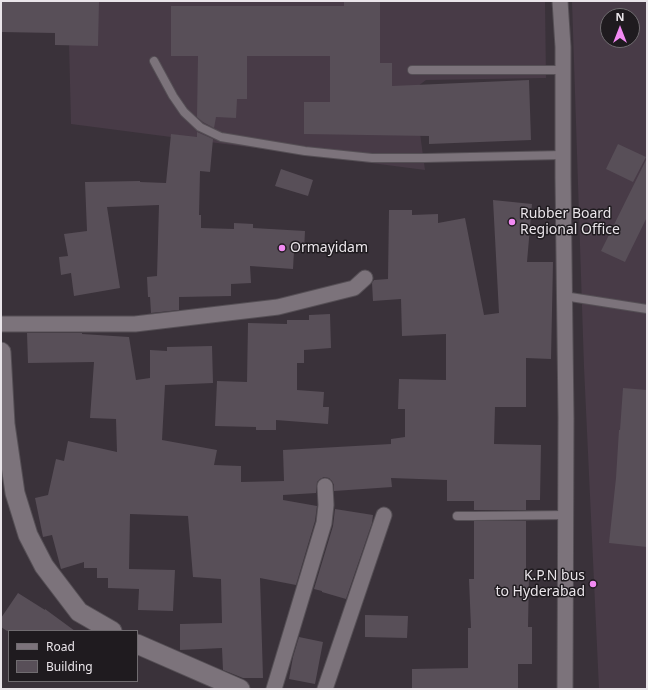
<!DOCTYPE html>
<style>
body{margin:0}
#map{position:relative;width:648px;height:690px;overflow:hidden;background:#3a323a;font-family:"Noto Sans",sans-serif}
canvas{display:block}
.frame{position:absolute;inset:0;border:2px solid #eae5ea;pointer-events:none}
.legend{position:absolute;left:8px;top:630px;width:130px;height:52px;box-sizing:border-box;background:#1f1b1f;border:1px solid #706c70;margin:0;padding:5px 7px;list-style:none;font-size:12px;color:#eae5ea}
.legend li{display:flex;align-items:center;gap:8px;height:20px}
.legend b{width:20px;border:1px solid #706c70}
.north{position:absolute;left:600px;top:8px;width:40px;height:40px;box-sizing:border-box;background:#1f1b1f;border:1px solid #706c70;border-radius:50%;rotate:0deg;font-size:11px;font-weight:700;line-height:16px;text-align:center;color:#eae5ea}
.north::after{content:'';display:block;margin:auto;width:14px;height:18px;background:#f28af3;clip-path:polygon(50% 0,100% 100%,50% 72%,0 100%)}
</style>
<div id="map">
<canvas width="648" height="690"></canvas>
<div class="frame"></div>
<ul class="legend">
<li><b style="height:5px;background:#7c737b"></b>Road</li>
<li><b style="height:11px;background:#584f58"></b>Building</li>
</ul>
<div class="north">N</div>
</div>
<script>
const ctx = document.querySelector('canvas').getContext('2d');
ctx.lineJoin = 'round';
function fillPath(path, color) {
  ctx.fillStyle = color;
  ctx.fill(path, 'evenodd');
}
function toPath(rows) {
  const path = new Path2D();
  for (const r of rows) {
    path.moveTo(r[0], r[1]);
    for (let i = 2; i < r.length; i += 2) path.lineTo(r[i], r[i + 1]);
  }
  return path;
}
function stroke(path, color, width, dash) {
  ctx.strokeStyle = color;
  ctx.lineWidth = width;
  ctx.lineCap = dash ? 'butt' : 'round';
  ctx.setLineDash(dash || []);
  ctx.stroke(path);
}
function write(font, color, halo, rows, align = 'center') {
  ctx.font = font + ' "Noto Sans",sans-serif';
  ctx.lineWidth = 3;
  ctx.setLineDash([]);
  ctx.textBaseline = 'middle';
  ctx.strokeStyle = halo;
  ctx.fillStyle = color;
  for (const [text, x, y, turn = 0] of rows) {
    ctx.save();
    ctx.translate(x, y);
    ctx.rotate((+turn || 0) * Math.PI / 180);
    ctx.textAlign = isNaN(turn) ? turn : align;
    if (halo) ctx.strokeText(text, 0, 0);
    ctx.fillText(text, 0, 0);
    ctx.restore();
  }
}
fillPath(toPath([
 [68,1,545,1,546,78,426,80,414,89,425,170,71,124],
 [572,1,647,1,647,689,599,689,584,367],
 [608,16,632,16,632,40,608,40]
]), '#483b47');
fillPath(toPath([
 [1,1,99,1,98,46,55,45,55,33,1,32],
 [344,1,380,1,380,63,392,63,392,86,529,80,531,140,429,144,429,136,304,134,304,102,330,102,330,56,247,56,247,99,237,99,236,118,216,117,214,128,203,122,197,117,198,56,171,56,171,6,344,6],
 [197,132,213,139,210,172,200,171,199,215,201,215,201,228,234,229,234,223,253,224,253,228,305,231,304,252,294,251,293,269,250,266,251,283,231,284,231,296,179,297,179,310,151,313,150,297,148,297,147,277,157,276,159,205,107,207,120,288,74,296,71,273,61,275,59,257,68,256,64,234,87,231,85,182,140,181,140,182,166,183,171,134,197,137],
 [618,144,646,157,633,182,606,169],
 [647,158,647,217,625,262,601,251],
 [281,169,313,180,308,196,275,186],
 [493,200,532,204,527,262,553,262,551,359,526,358,526,407,495,407,494,444,541,445,540,500,526,500,526,510,474,510,474,501,447,501,447,480,391,478,392,487,334,491,334,485,332,481,329,478,324,477,320,479,317,482,316,493,283,495,283,500,317,506,315,521,296,585,260,578,263,678,243,678,223,670,222,648,180,650,180,624,222,623,221,579,193,577,188,516,130,514,129,569,175,570,173,611,138,610,139,589,108,588,108,578,97,578,97,568,84,568,84,562,61,569,52,535,43,537,35,498,48,495,56,459,64,461,68,441,117,452,116,419,90,418,94,362,28,363,27,333,82,333,82,334,129,337,136,380,150,378,150,350,167,351,167,347,212,346,213,383,165,385,162,440,217,450,214,465,241,466,241,482,284,481,283,450,391,444,391,439,405,437,405,409,398,409,399,379,446,380,446,334,402,336,401,299,373,301,372,283,374,280,388,279,389,210,412,210,412,215,438,214,438,223,465,218,484,315,499,313],
 [330,314,331,348,304,350,304,363,297,363,297,390,324,392,323,407,329,407,328,424,276,420,276,430,256,430,256,427,215,426,217,381,247,382,248,323,287,324,287,320,309,320,309,315],
 [623,388,647,390,647,547,609,543,616,478,619,430,620,430],
 [335,509,373,515,372,523,346,599,322,592,322,591,314,589,333,526],
 [474,521,526,521,526,574,529,574,528,627,532,627,532,664,518,664,518,689,412,689,412,669,468,668,468,628,471,628,469,579,474,579],
 [18,593,45,610,45,609,75,631,7,631,1,627,1,618],
 [365,615,408,616,407,638,365,637],
 [299,637,323,642,315,684,289,679,293,657]
]), '#584f58');
const service = toPath([
 [154,61,173,96,184,112,200,127,221,137,305,151,372,158,425,158,563,155],
 [412,70,563,70],
 [564,296,647,309],
 [457,516,473,516,566,515]
]);
const minor = toPath([
 [560,1,563,47,563,177,566,418,565,689],
 [1,324,135,324,278,307,354,288,365,278],
 [274,689,324,523,326,505,325,486],
 [325,689,384,515]
]);
const tertiary = toPath([
 [1,352,5,424,15,493,28,535,44,566,79,612,112,631],
 [137,644,240,689]
]);
stroke(service, '#554f55', 10);
stroke(minor, '#554f55', 17);
stroke(tertiary, '#554f55', 21);
stroke(service, '#7c737b', 8);
stroke(minor, '#7c737b', 15);
stroke(tertiary, '#7c737b', 19);
for (const [x, y, r, color] of [
 [512,222,4,"#f28af3"],
 [282,248,4,"#f28af3"],
 [593,584,4,"#f28af3"]
]) {
  const dot = new Path2D();
  dot.arc(x, y, r, 0, 2 * Math.PI);
  ctx.fillStyle = color;
  ctx.fill(dot);
  stroke(dot, '#1f1b1f', 1.5);
}
write('14px', '#eae5ea', '#1f1b1f', [
 ["Rubber Board",520,214],
 ["Regional Office",520,230],
 ["Ormayidam",290,248],
 ["K.P.N bus",585,576,"right"],
 ["to Hyderabad",585,592,"right"]
], 'left');
</script>
